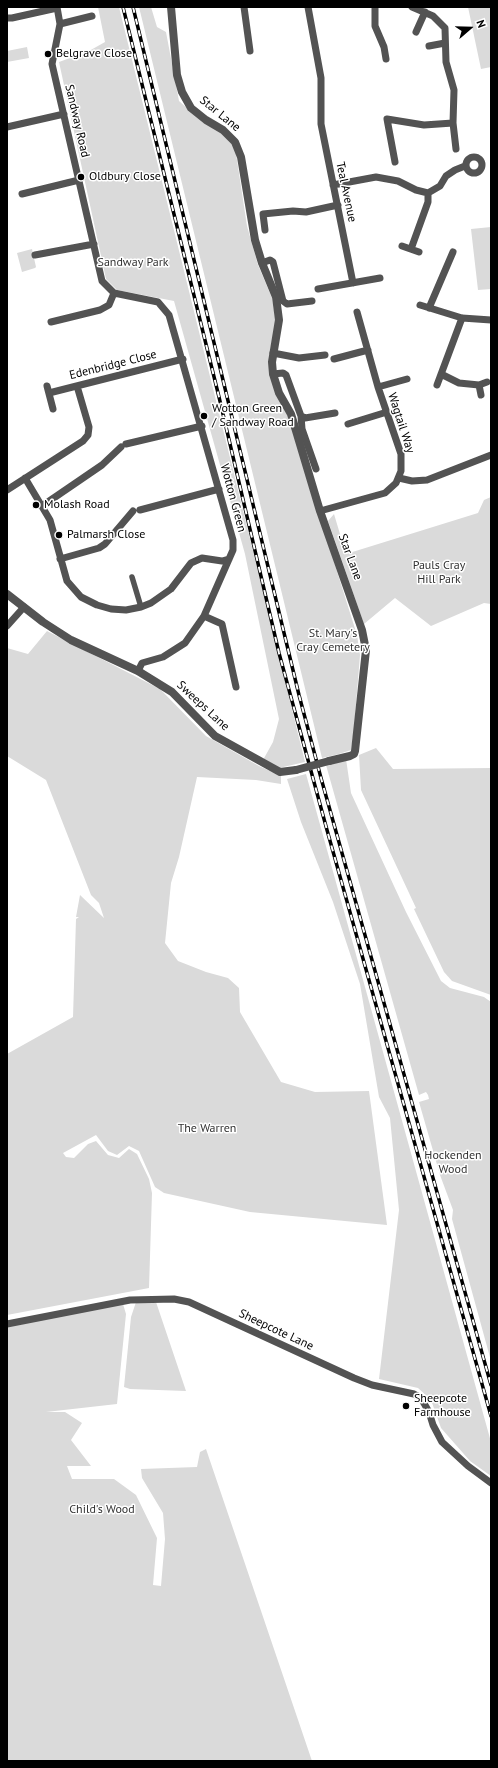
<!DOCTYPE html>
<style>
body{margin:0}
#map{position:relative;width:498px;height:1768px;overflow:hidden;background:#fff;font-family:"PT Sans",sans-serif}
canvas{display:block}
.frame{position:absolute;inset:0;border:8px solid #000;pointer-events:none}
.north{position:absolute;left:450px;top:8px;width:40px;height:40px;-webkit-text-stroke:3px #fff;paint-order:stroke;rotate:70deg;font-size:11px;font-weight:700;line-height:16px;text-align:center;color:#000}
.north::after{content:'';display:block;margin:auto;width:14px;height:18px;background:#000;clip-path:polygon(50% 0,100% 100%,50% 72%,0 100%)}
</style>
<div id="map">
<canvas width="498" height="1768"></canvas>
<div class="frame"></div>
<div class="north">N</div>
</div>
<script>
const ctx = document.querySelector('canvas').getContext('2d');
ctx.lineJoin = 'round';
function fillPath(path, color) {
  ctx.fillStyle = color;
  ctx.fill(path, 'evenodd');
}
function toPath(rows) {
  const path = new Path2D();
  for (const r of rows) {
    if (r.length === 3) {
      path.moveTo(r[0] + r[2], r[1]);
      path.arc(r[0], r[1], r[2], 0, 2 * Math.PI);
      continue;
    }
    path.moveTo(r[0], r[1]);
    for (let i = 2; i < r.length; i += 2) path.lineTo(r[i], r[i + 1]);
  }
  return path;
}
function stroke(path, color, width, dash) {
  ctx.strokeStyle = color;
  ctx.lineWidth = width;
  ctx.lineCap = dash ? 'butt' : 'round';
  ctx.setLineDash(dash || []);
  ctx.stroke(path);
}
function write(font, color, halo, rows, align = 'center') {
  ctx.font = font + ' "PT Sans",sans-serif';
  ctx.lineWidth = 3;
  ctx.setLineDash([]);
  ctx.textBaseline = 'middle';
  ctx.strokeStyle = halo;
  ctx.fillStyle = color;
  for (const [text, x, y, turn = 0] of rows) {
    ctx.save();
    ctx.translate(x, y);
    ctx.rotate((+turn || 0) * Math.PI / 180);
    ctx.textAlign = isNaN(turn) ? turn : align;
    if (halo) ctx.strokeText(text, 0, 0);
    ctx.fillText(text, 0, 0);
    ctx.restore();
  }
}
fillPath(toPath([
 [98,7,119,7,305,762,279,768,263,760,273,742,279,719,245,554,174,301,117,290,106,279,59,62,89,51,105,42],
 [139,7,151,7,157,27,166,32,179,101,198,118,222,132,235,147,247,226,258,265,272,298,276,323,269,355,357,635,360,655,354,729,351,750,339,754,322,758],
 [468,7,491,7,491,67,481,69],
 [27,47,29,58,7,62,7,51],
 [491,227,491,289,478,290,471,229],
 [32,249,36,267,35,268,22,272,17,253],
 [491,497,491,604,484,603,431,626,395,598,364,624,328,521,334,514,346,554,478,513,484,500],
 [47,631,160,689,206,736,259,766,281,776,281,784,256,780,197,777,179,857,171,883,165,943,178,961,206,972,228,978,239,988,240,1012,281,1082,315,1092,369,1091,387,1225,250,1212,164,1193,155,1187,139,1151,129,1146,117,1155,108,1151,96,1135,63,1153,66,1157,74,1158,88,1144,96,1141,108,1155,119,1158,129,1149,137,1154,149,1179,152,1193,149,1288,7,1315,7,1054,73,1017,76,919,79,917,76,917,80,895,104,918,99,903,91,895,46,780,7,756,7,648,28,654],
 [376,748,393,769,491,768,491,995,452,981,444,972,414,909,416,908,361,790,359,755],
 [346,759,351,793,406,912,441,981,450,988,484,997,491,1002,491,1361,452,1219,453,1210,440,1175,419,1102,429,1099,428,1095,426,1092,419,1095,326,765],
 [306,774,491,1442,491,1476,470,1461,441,1428,431,1400,418,1388,379,1379,399,1210,390,1118,379,1097,360,984,333,902,301,822,287,779],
 [136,1302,156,1302,186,1391,130,1389,124,1387,131,1317],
 [123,1304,126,1314,117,1404,46,1412,65,1412,82,1423,71,1440,91,1466,67,1466,72,1479,114,1479,136,1495,157,1538,153,1585,161,1586,165,1539,163,1513,142,1478,141,1469,197,1467,200,1452,206,1449,312,1761,7,1761,7,1327]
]), '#dadada');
stroke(toPath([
 [132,577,141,607]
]), '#535353', 5.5);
stroke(toPath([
 [57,7,60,24,52,64,102,281,114,293,158,302,169,315,233,540,233,550,204,616,185,643,163,657,142,663,138,671],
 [244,7,250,51],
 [308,7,321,78,321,124,353,283],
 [375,7,375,26,384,47,386,59],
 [412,7,433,16,445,28,446,62,454,90,453,123,456,149],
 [7,18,12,18,57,8],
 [60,24,92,16],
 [416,32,425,12],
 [429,46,445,43],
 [7,127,64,114],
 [474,165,8],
 [395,162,387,119,424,125,453,123],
 [333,185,376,177,398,181,416,190,428,193,440,186,446,176,455,170,465,166],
 [22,194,79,180],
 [265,230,263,214,293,211,306,212,338,205],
 [402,246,419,252],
 [411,249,428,202,428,193],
 [35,255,94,244],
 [262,263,270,260,273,262,283,301,287,304,312,301],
 [318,289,380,278],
 [420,305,462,318,491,320],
 [429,308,453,252],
 [51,322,100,310,109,305,114,293],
 [273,353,299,358,325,355],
 [334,359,368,350],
 [273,374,283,373,286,375,301,416,305,418,335,413],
 [441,374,459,383,479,385,487,382],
 [437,385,462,318],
 [479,385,481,395],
 [47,386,53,409],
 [378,387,407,379],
 [49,393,183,359],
 [301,416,302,429,316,469],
 [348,424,387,412],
 [126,444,202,426],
 [25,478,50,520,67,581,81,597,97,605,111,609,126,610,141,607,151,603,171,589,191,563,202,558,222,561,229,559],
 [399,478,412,481,427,480,491,455],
 [7,490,83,441,88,435,89,427,77,386],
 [42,506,102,465,121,447],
 [140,510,219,489],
 [320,511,385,493,396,483,401,471,401,454,378,387,357,312],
 [60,559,99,548,105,544,133,511],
 [204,616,222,624,236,687],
 [7,626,24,607],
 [7,1324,130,1300,174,1299,189,1302,354,1378,372,1385,414,1394,421,1398,429,1412,433,1425,442,1442,468,1466,491,1483]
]), '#535353', 7);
stroke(toPath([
 [171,7,177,75,182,92,191,108,206,120,223,130,235,142,241,157,255,240,262,263,276,297,279,320,272,362,273,374,279,393,291,414,320,511,362,630,366,650,355,751,354,754,350,756,329,761],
 [7,594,43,622,71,640,138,671,172,692,215,736,280,772,296,770]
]), '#535353', 8);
const rail = toPath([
 [123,7,219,397,279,653,327,830,491,1416],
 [133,7,299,695,321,778,491,1385]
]);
stroke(rail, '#000', 3.5);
stroke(rail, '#fff', 2, [6]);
stroke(toPath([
 [296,770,329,761]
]), '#535353', 8);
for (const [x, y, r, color] of [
 [48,54,4,"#000"],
 [81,177,4,"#000"],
 [204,416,4,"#000"],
 [36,505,4,"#000"],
 [59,535,4,"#000"],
 [406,1406,4,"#000"]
]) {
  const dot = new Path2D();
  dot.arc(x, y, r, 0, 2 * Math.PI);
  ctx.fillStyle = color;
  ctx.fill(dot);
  stroke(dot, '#fff', 1.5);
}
write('12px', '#000', '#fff', [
 ["Belgrave Close",56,54],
 ["Oldbury Close",89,177],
 ["Wotton Green",212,409],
 ["/ Sandway Road",212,423],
 ["Molash Road",44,505],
 ["Palmarsh Close",67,535],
 ["Sheepcote",414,1399],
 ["Farmhouse",414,1413]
], 'left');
write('12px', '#000', '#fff', [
 ["Star Lane",220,114,39],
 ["Sandway Road",77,121,77],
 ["Teal Avenue",346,192,78],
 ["Edenbridge Close",113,365,-14],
 ["Wagtail Way",401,423,72],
 ["Wotton Green",233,498,75],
 ["Star Lane",350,557,70],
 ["Sweeps Lane",203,706,43],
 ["Sheepcote Lane",276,1330,25]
]);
write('12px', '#313131', '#fff', [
 ["Sandway Park",133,263],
 ["Pauls Cray",439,566],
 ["Hill Park",439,580],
 ["St. Mary's",333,634],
 ["Cray Cemetery",333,648],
 ["The Warren",207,1129],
 ["Hockenden",453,1156],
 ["Wood",453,1170],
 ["Child's Wood",102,1510]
]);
</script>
